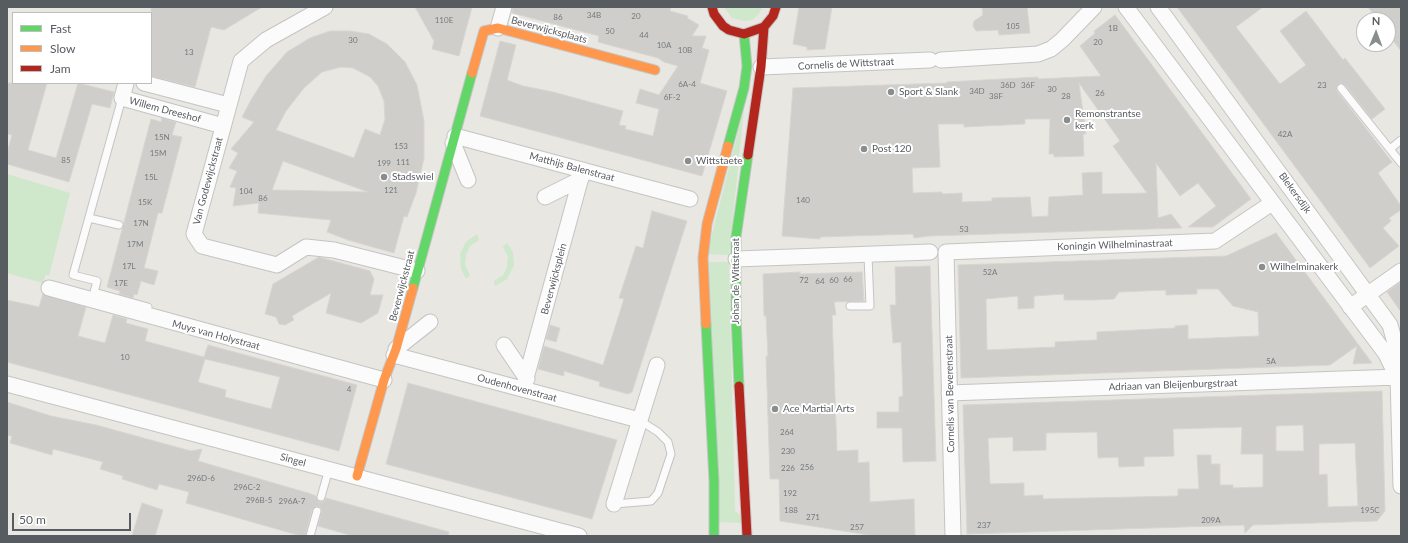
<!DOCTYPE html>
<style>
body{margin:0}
#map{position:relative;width:1408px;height:543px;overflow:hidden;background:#e8e7e2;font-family:Lato,sans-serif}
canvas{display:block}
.frame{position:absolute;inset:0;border:8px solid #575c61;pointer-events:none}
.legend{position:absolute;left:12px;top:12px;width:140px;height:72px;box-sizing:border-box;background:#fff;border:1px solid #bcbec0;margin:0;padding:5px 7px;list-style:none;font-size:12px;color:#575c61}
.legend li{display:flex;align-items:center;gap:8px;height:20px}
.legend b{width:20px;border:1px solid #bcbec0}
.north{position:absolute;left:1356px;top:12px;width:40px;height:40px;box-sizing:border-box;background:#fff;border:1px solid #bcbec0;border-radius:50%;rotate:1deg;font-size:11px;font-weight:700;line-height:16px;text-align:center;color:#575c61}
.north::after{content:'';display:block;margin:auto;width:14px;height:18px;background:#8a8d8e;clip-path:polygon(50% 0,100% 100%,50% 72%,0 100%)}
.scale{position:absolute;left:12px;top:513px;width:119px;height:18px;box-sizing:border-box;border:2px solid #575c61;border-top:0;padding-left:5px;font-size:12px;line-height:14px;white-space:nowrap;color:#575c61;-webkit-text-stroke:3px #fff;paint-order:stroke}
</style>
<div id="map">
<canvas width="1408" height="543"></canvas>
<div class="frame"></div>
<ul class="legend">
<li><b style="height:5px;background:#63d668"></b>Fast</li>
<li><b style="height:5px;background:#ff974d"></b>Slow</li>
<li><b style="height:5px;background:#b3261e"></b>Jam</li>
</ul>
<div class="north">N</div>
<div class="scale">50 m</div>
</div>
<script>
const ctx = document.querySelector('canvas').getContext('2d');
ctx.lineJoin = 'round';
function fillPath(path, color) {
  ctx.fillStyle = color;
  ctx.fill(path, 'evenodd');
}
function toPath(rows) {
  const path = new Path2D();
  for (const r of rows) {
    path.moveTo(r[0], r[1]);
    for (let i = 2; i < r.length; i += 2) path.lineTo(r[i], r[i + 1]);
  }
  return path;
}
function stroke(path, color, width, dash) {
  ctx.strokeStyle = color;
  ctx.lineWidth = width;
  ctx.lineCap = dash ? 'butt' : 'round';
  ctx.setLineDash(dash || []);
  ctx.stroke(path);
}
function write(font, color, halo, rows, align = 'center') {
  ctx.font = font + ' Lato,sans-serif';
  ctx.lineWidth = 4;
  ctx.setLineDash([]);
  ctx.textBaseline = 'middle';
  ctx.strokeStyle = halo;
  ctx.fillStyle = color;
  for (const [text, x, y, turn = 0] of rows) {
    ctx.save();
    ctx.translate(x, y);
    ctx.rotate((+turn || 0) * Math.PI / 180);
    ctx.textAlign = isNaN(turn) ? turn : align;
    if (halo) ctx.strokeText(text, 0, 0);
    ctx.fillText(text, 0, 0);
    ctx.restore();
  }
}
fillPath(toPath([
 [724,7,763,7,758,15,752,20,745,21,732,18],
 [744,109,729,255,707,254],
 [7,174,70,193,49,276,46,274,43,283,7,273],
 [477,234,479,240,470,246,466,255,465,265,470,275,466,279,461,268,460,254,466,242],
 [507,243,513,252,514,265,507,279,495,286,494,281,503,275,507,267,508,256,503,247],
 [707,262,729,262,735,511,742,517,742,523,718,522]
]), '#cfe7cb');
const building = toPath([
 [151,7,262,7,224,30,211,27,195,87,151,76,151,7],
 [415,7,472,7,459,56,432,49,434,41,415,7],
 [513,7,671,7,670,11,688,16,687,18,699,25,692,36,706,36,702,48,709,50,700,83,727,91,702,176,480,116,500,41,516,45,507,80,523,86,553,92,623,111,619,125,626,126,625,129,653,136,659,109,636,103,640,89,659,95,678,66,664,62,658,58,598,42,599,36,512,13,513,7],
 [799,7,832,7,825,49,807,50,807,47,793,44,799,7],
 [982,7,1027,7,1030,33,999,35,998,30,976,31,973,26,974,21,983,15,982,7],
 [1177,7,1263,7,1236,27,1280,84,1306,65,1280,31,1306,11,1343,60,1345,58,1385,109,1372,119,1345,85,1341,83,1337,86,1337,91,1392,162,1378,173,1401,206,1401,210,1389,218,1391,221,1383,228,1399,246,1370,268,1177,7],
 [1368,7,1401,7,1401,51,1388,34,1388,20,1378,20,1368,7],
 [1115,15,1251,199,1213,227,1188,227,1216,206,1198,183,1180,196,1156,163,1158,218,1171,214,1182,228,929,236,914,238,913,234,820,237,820,239,782,236,793,88,947,83,947,82,1038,77,1038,79,1101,76,1080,46,1095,33,1094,31,1115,15],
 [1079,83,1120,141,1113,146,1147,193,1102,194,1102,172,1082,173,1083,195,1049,197,1048,216,1032,217,1030,197,992,198,992,201,962,202,962,193,942,194,942,192,913,193,912,168,940,167,938,124,964,124,964,127,1025,124,1025,119,1050,119,1049,154,1054,154,1054,157,1084,156,1083,134,1086,134,1079,83],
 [330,31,350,31,369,34,387,44,405,62,417,85,424,121,424,158,416,193,407,217,404,216,394,253,348,240,327,232,331,220,258,213,259,203,233,206,236,188,230,187,237,171,229,168,238,153,231,149,254,122,242,117,251,100,266,76,287,52,310,38,330,31],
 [341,67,353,68,370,77,378,86,384,101,385,119,380,135,365,129,354,158,276,130,286,111,304,88,322,72,341,67],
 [283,161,368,192,272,190,283,161],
 [7,83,47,83,28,150,56,158,78,83,114,92,110,108,92,104,69,182,7,164,7,153,12,135,7,134,7,83],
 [162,118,176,122,172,135,182,137,162,213,158,213,144,268,158,271,154,285,141,281,137,295,134,294,133,298,119,294,120,291,107,287,151,119,161,122,162,118],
 [652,211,687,221,632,392,628,394,599,386,600,382,564,371,564,376,538,369,544,346,603,365,624,299,619,298,636,246,643,248,652,211],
 [1276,233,1372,363,1353,364,1357,346,1330,365,961,378,958,265,1226,256,1276,233],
 [1197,289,1218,289,1233,306,1258,312,1259,336,1188,339,1188,325,1175,326,1175,328,1097,332,1097,340,1055,342,1055,347,987,350,986,299,1018,296,1018,309,1034,308,1034,296,1064,294,1064,300,1094,300,1114,299,1119,292,1166,290,1166,295,1197,294,1197,289],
 [319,257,370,271,374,279,370,295,383,295,378,313,361,323,326,313,331,293,292,316,294,320,285,325,279,324,276,317,265,314,273,284,319,257],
 [930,266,936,461,903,462,902,428,877,428,877,412,899,412,899,397,903,396,901,342,893,343,890,305,896,305,895,267,930,266],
 [800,272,800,274,862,272,864,301,834,302,836,315,832,315,837,451,858,450,858,463,869,462,870,502,914,499,915,536,875,536,780,521,779,479,770,479,766,356,768,356,766,316,764,316,763,274,800,272],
 [1401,282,1401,312,1387,292,1401,282],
 [43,294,86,307,78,336,105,343,113,315,127,319,126,323,148,329,145,341,204,357,208,345,357,385,339,451,7,362,7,300,39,307,43,294],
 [205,359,280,377,271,409,225,397,226,390,198,382,205,359],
 [550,325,560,328,556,342,546,339,550,325],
 [408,383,617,440,592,519,386,464,408,383],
 [1382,391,1385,511,1377,521,1253,525,1245,533,1244,525,967,534,963,405,1382,391],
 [1303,425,1304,451,1276,451,1276,426,1303,425],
 [1242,427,1241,454,1263,454,1263,487,1233,488,1233,485,1220,485,1220,464,1211,464,1211,455,1197,455,1199,489,1178,489,1178,496,1043,499,1043,495,1024,496,1024,483,990,484,988,438,1013,437,1013,451,1046,450,1046,433,1097,432,1098,458,1118,457,1119,467,1144,466,1144,457,1174,456,1173,429,1242,427],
 [1355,443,1358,506,1328,507,1327,474,1319,475,1319,444,1355,443],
 [7,402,51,416,96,425,191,451,202,449,198,461,308,493,316,496,319,502,323,502,326,498,449,532,448,536,353,536,318,526,322,510,320,507,316,506,312,510,305,536,301,536,186,503,189,492,159,484,157,490,122,479,123,476,100,469,103,462,53,449,52,455,10,443,12,436,7,435,7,402],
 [142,503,163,510,155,536,132,536,142,503]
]);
fillPath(building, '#cfcecb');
stroke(building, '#d8d5d1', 1);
const lane = toPath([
 [1341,88,1401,163],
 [122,98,73,275,97,281,94,292,148,307],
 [1390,149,1401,140],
 [89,218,119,225],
 [850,306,870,306,868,255],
 [321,497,329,469],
 [614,504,651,501,658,493,671,454,668,442,658,432,639,420],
 [310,536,317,511]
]);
const street = toPath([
 [325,7,266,40,241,61,194,234,202,246,277,265,306,247,334,250,417,271],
 [1126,7,1386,354,1397,377],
 [1158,7,1390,325,1400,361,1398,377,1401,486],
 [498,28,504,7],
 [941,60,1038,54,1051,49,1062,40,1094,7],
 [761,67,930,60],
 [126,83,122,98,223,126],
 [144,83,228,105],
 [455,136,690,199],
 [453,143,468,180],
 [545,197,581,179],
 [736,259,930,252],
 [49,288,384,380],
 [1350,307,1401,271],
 [504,345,527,379],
 [396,349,430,322],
 [394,355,639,420],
 [7,384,579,536],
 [523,389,583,170],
 [949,393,1398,377],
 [614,504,657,365],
 [953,536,946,252,1215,241,1272,203]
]);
const fast = toPath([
 [728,146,744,88,747,66,744,34],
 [413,288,472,73],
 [706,324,714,481,714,536],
 [739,386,736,316,736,237,748,155]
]);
const slow = toPath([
 [472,73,484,31,498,28,655,70],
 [706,324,703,258,707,224,728,146],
 [357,476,384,380,396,349,413,288]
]);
const jam = toPath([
 [712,7,714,14,723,26,729,30,744,34,764,27,773,16,776,7],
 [748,155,761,67,764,27],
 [739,386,747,536]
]);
stroke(lane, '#c4c4c3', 9);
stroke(street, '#c4c4c3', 17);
stroke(fast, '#c4c5c4', 11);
stroke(slow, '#c4c5c4', 11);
stroke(jam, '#c4c5c4', 11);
stroke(lane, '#fcfbfb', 7);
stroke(street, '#fcfbfb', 15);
stroke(fast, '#63d668', 9);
stroke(slow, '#ff974d', 9);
stroke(jam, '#b3261e', 9);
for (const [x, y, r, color] of [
 [891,92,4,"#8a8d8e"],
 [1067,120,4,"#8a8d8e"],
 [864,149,4,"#8a8d8e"],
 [688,161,4,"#8a8d8e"],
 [384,177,4,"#8a8d8e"],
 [1262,267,4,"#8a8d8e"],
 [775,409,4,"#8a8d8e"]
]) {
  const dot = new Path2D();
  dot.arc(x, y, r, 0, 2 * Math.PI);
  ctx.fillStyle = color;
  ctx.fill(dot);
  stroke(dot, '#fff', 1.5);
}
write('8px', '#767a7c', null, [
 ["34B",594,15],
 ["20",636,16],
 ["86",558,17],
 ["110E",444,20],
 ["105",1013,26],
 ["1B",1113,28],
 ["50",610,31],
 ["44",644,35],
 ["30",353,40],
 ["20",1098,42],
 ["10A",664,45],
 ["10B",685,50],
 ["13",189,52],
 ["6A-4",687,84],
 ["36D",1008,85],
 ["36F",1028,85],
 ["23",1322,85],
 ["30",1052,89],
 ["34D",977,91],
 ["26",1100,93],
 ["38F",996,96],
 ["28",1066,96],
 ["6F-2",672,97],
 ["42A",1285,134],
 ["15N",162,137],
 ["153",401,146],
 ["15M",158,153],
 ["85",66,160],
 ["111",403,162],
 ["199",384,163],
 ["15L",151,177],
 ["121",391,190],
 ["104",246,191],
 ["86",263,198],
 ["140",803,200],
 ["15K",145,202],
 ["17N",141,223],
 ["53",964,229],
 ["17M",135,244],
 ["17L",129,266],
 ["52A",990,272],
 ["66",848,279],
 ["72",804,280],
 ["60",834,280],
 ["64",820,281],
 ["17E",121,283],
 ["10",125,357],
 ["5A",1271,361],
 ["4",349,389],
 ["264",787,432],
 ["230",788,451],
 ["256",807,467],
 ["226",788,468],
 ["296D-6",201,478],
 ["296C-2",247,487],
 ["192",790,493],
 ["296B-5",259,500],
 ["296A-7",292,501],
 ["188",791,510],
 ["195C",1370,510],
 ["271",813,517],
 ["209A",1211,520],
 ["237",984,525],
 ["257",857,527]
]);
write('10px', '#575c61', '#fff', [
 ["Beverwijcksplaats",549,30,15],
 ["Cornelis de Wittstraat",846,64,-3],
 ["Willem Dreeshof",165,110,15],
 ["Matthijs Balenstraat",572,167,15],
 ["Van Godewijckstraat",208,181,-75],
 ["Blekersdijk",1295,193,54],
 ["Koningin Wilhelminastraat",1115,245,-2],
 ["Beverwijcksplein",554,279,-75],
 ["Johan de Wittstraat",736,281,-90],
 ["Beverwijckstraat",402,286,-75],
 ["Muys van Holystraat",216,335,15],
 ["Adriaan van Bleijenburgstraat",1173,385,-2],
 ["Oudenhovenstraat",517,388,15],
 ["Cornelis van Beverenstraat",950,394,-91],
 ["Singel",293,460,15]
]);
write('10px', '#575c61', '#fff', [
 ["Sport & Slank",899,92],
 ["Remonstrantse",1075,114],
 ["kerk",1075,126],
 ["Post 120",872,149],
 ["Wittstaete",696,161],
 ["Stadswiel",392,177],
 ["Wilhelminakerk",1270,267],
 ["Ace Martial Arts",783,409]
], 'left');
</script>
